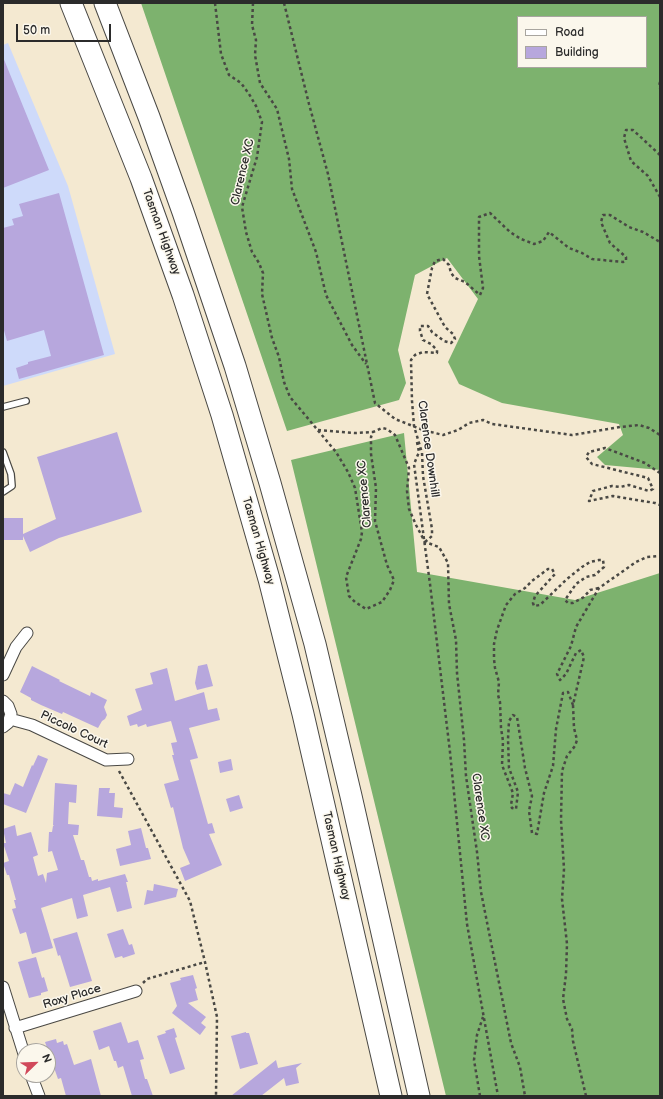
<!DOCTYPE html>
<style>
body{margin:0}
#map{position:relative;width:663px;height:1099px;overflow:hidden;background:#f4e9d1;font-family:"Balsamiq Sans",sans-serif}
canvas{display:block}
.frame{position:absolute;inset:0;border:4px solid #2b2b2b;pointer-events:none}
.legend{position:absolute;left:517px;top:16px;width:130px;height:52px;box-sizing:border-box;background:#fbf7ec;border:1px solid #a8a59f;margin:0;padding:5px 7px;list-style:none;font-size:12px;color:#2b2b2b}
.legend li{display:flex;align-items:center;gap:8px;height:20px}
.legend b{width:20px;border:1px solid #a8a59f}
.north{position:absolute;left:16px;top:1043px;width:40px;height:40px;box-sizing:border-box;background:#fbf7ec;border:1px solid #a8a59f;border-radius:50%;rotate:67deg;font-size:11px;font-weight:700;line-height:16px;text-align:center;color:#2b2b2b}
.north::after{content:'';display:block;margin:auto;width:14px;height:18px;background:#d1495b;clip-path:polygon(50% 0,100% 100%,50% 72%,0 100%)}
.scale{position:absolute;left:16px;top:24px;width:95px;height:18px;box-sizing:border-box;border:2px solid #2b2b2b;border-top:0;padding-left:5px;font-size:12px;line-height:14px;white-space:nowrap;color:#2b2b2b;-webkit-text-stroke:3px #fbf7ec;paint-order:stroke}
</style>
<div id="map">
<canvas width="663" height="1099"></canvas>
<div class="frame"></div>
<ul class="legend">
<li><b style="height:5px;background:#fff"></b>Road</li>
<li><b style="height:11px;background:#b7a7dd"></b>Building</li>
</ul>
<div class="north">N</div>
<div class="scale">50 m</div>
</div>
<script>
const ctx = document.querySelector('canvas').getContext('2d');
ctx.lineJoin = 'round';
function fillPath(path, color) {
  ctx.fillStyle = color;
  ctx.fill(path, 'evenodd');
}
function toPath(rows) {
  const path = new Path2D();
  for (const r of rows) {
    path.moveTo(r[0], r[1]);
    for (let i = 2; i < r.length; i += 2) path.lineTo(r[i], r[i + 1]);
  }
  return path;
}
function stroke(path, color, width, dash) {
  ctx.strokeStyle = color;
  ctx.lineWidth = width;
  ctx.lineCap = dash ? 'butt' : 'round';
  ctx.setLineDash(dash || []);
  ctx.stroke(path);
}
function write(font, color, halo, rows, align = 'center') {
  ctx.font = font + ' "Balsamiq Sans",sans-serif';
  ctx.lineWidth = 3;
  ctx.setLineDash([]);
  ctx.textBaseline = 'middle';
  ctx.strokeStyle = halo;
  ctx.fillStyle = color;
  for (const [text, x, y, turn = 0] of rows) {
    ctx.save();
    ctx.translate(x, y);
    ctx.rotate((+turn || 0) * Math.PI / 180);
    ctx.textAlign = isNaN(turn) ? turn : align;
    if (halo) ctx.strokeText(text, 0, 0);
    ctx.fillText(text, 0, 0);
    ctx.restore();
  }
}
fillPath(toPath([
 [8,43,68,186,115,354,3,386,3,45]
]), '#cedafa');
fillPath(toPath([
 [141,3,660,3,660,470,605,465,597,457,623,435,619,424,502,403,459,384,448,362,478,299,447,258,415,275,398,350,406,383,399,400,287,431],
 [518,17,646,17,646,67,518,67],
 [404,433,417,572,575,600,660,573,660,1096,446,1096,291,460]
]), '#7db26e');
fillPath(toPath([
 [3,57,49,170,3,188],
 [59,193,104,355,19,379,16,368,28,364,28,362,51,356,44,330,7,341,3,327,3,228,14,225,12,219,23,216,19,204],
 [117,432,142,512,59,538,30,552,23,536,23,540,3,540,3,518,23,518,23,534,56,519,37,457],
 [207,664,213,686,197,690,195,683,198,666],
 [32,666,60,680,59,681,90,696,91,692,107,700,104,707,107,715,105,719,102,721,98,728,63,712,62,714,41,705,31,700,31,698,20,692],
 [167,668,175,701,204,692,208,710,217,708,220,720,189,728,198,758,190,760,208,824,212,823,215,833,209,834,222,865,185,881,180,868,190,864,183,848,173,807,171,808,164,784,179,780,172,755,174,755,171,743,177,742,171,721,147,727,146,724,138,727,137,724,130,726,127,716,142,710,135,689,153,684,150,673],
 [38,755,48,759,26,813,3,804,3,793,10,795,15,783,23,787,32,765,33,766],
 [231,759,233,770,220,773,218,762],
 [55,783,77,785,76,803,69,802,68,824,79,825,78,835,73,835,81,860,84,860,89,877,91,877,92,881,98,879,98,881,125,874,128,882,126,882,132,908,117,912,110,887,83,895,88,916,77,919,72,898,41,908,53,948,32,954,26,932,20,934,12,909,16,908,14,900,16,900,9,875,7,875,3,863,9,861,3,843,6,843,3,829,15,825,17,836,31,832,38,855,33,857,38,876,43,874,46,883,47,873,58,870,52,851,48,852,49,832,52,832,53,826,54,825,53,825],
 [99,788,110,788,109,793,115,793,114,807,123,808,122,818,97,816],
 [239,795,243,808,230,812,226,799],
 [141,828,146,848,148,848,151,859,120,866,116,849,131,845,128,831],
 [154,884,178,889,176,897,144,905,147,890,153,891],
 [123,929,129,945,132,944,135,954,123,958,122,956,115,958,107,934],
 [77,932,92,981,70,987,60,955,58,956,53,939],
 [36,957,42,978,44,977,48,991,41,993,41,995,29,998,18,962],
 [193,975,197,988,195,989,198,1000,188,1003,206,1017,201,1023,206,1027,200,1035,172,1013,177,1006,170,983,181,980,180,978],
 [121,1022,128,1043,138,1040,144,1059,140,1060,145,1079,147,1079,153,1096,132,1096,123,1066,118,1068,116,1061,114,1061,109,1046,99,1050,93,1031],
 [174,1028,177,1037,175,1038,185,1069,170,1074,157,1036,166,1033,165,1031],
 [246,1032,246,1033,249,1033,258,1064,240,1069,231,1036],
 [56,1039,57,1043,63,1041,64,1045,67,1044,74,1065,91,1059,101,1096,66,1096,61,1078,58,1079,45,1042],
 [276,1060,278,1068,302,1063,296,1068,299,1083,286,1086,284,1078,261,1096,231,1096]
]), '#b7a7dd');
const lane = toPath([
 [3,407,26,401],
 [3,452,11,474,12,486,3,492]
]);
const street = toPath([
 [3,675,16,647,27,633],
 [3,701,8,706,11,714,8,723,3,727],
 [10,719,32,725,106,760,128,759],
 [3,987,24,1054],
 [15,1028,136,991],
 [31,1075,39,1096]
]);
const highway = toPath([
 [71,3,141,178,183,295,222,415,269,579,303,714,391,1096],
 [105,3,149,117,183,212,235,366,270,483,315,644,351,796,419,1096]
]);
stroke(lane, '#494844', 8);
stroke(street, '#494844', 13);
stroke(highway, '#494844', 23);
stroke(toPath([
 [215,3,221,54,229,75,241,83,249,94,256,106,262,122,257,157,242,207,246,232,252,252,259,263,263,273,262,294,272,338,279,357,284,382,290,397,336,452,348,472,355,488,362,532,361,539,346,577,349,596,355,602,366,609,382,602,390,590,394,580,387,565,375,521,376,488,371,454,371,437,373,432,382,428,387,429,395,435,409,468,407,491,409,509,416,525,425,542,439,547,448,563,449,604,456,640,457,673,464,740,466,776,477,852,481,892,511,1043,520,1067,525,1096],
 [253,3,252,25,256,40,255,55,260,83,277,109,289,159,292,189,316,252,326,295,352,345,366,364],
 [284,3,309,104,328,174,375,403,395,419,423,430,443,435,458,430,469,423,483,420,492,424,572,435,620,427,639,425,649,428,660,435],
 [660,82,659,86,660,88],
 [660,155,633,130,626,130,624,138,631,161,648,176,660,197],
 [318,430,355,433,373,432],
 [417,442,419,452,414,464,430,584,450,752,467,924,498,1096],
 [660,473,645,463,605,448,589,452,586,457,592,464,648,478,653,489,649,491,629,485,620,487,612,486,593,491,589,501,613,496,655,503,660,505],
 [425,542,432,536,432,529,423,476,422,453,414,426,412,401,411,360,415,355,423,352,437,353,437,350,431,344,423,340,420,331,420,326,428,326,432,332,444,341,451,343,455,339,453,334,445,327,427,294,432,268,435,261,443,259,449,265,451,273,455,278,465,282,480,295,483,288,479,256,479,217,490,213,510,232,521,239,534,244,543,241,549,232,569,248,582,253,592,259,623,262,626,261,626,257,610,243,601,222,603,215,610,215,629,227,643,232,660,242],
 [573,705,568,692,563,693,556,729,553,766,544,793,537,834,532,833,529,811,532,796,525,768,517,717,513,715,509,721,508,739,509,768,518,792,516,809,512,808,511,805,513,793,502,765,503,741,501,728,500,702,498,695,499,682,495,668,494,659,494,644,497,630,506,605,515,594,525,588,532,581,548,569,552,569,555,574,535,596,533,603,534,606,540,605,567,579,582,567,590,562,599,560,603,560,604,567,595,575,586,577,576,584,565,600,568,603,573,603,584,597,590,590,599,588],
 [119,771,190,901,205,962,217,1017,216,1096],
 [143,983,147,979,205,962],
 [480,1096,474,1060,477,1035,483,1017],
 [586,1096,573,1041,572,1029,567,1019,563,999,566,974,567,944,562,899,564,869,561,820,562,771,567,756,575,746,577,740,574,728,573,705,584,657,581,650,576,653,566,674,560,680,557,674,571,646,576,627,599,588,636,562,647,557,660,556]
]), '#494844', 2.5, [3, 3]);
stroke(lane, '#fff', 5.5);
stroke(street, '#fff', 11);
stroke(highway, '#fff', 21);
write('12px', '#2b2b2b', '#fbf7ec', [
 ["Clarence XC",243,172,-77],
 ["Tasman Highway",161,232,70],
 ["Clarence Downhill",428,449,82],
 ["Clarence XC",365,494,-95],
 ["Tasman Highway",258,541,74],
 ["Piccolo Court",74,730,25],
 ["Clarence XC",480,807,82],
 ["Tasman Highway",336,856,77],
 ["Roxy Place",72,997,-17]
]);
</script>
